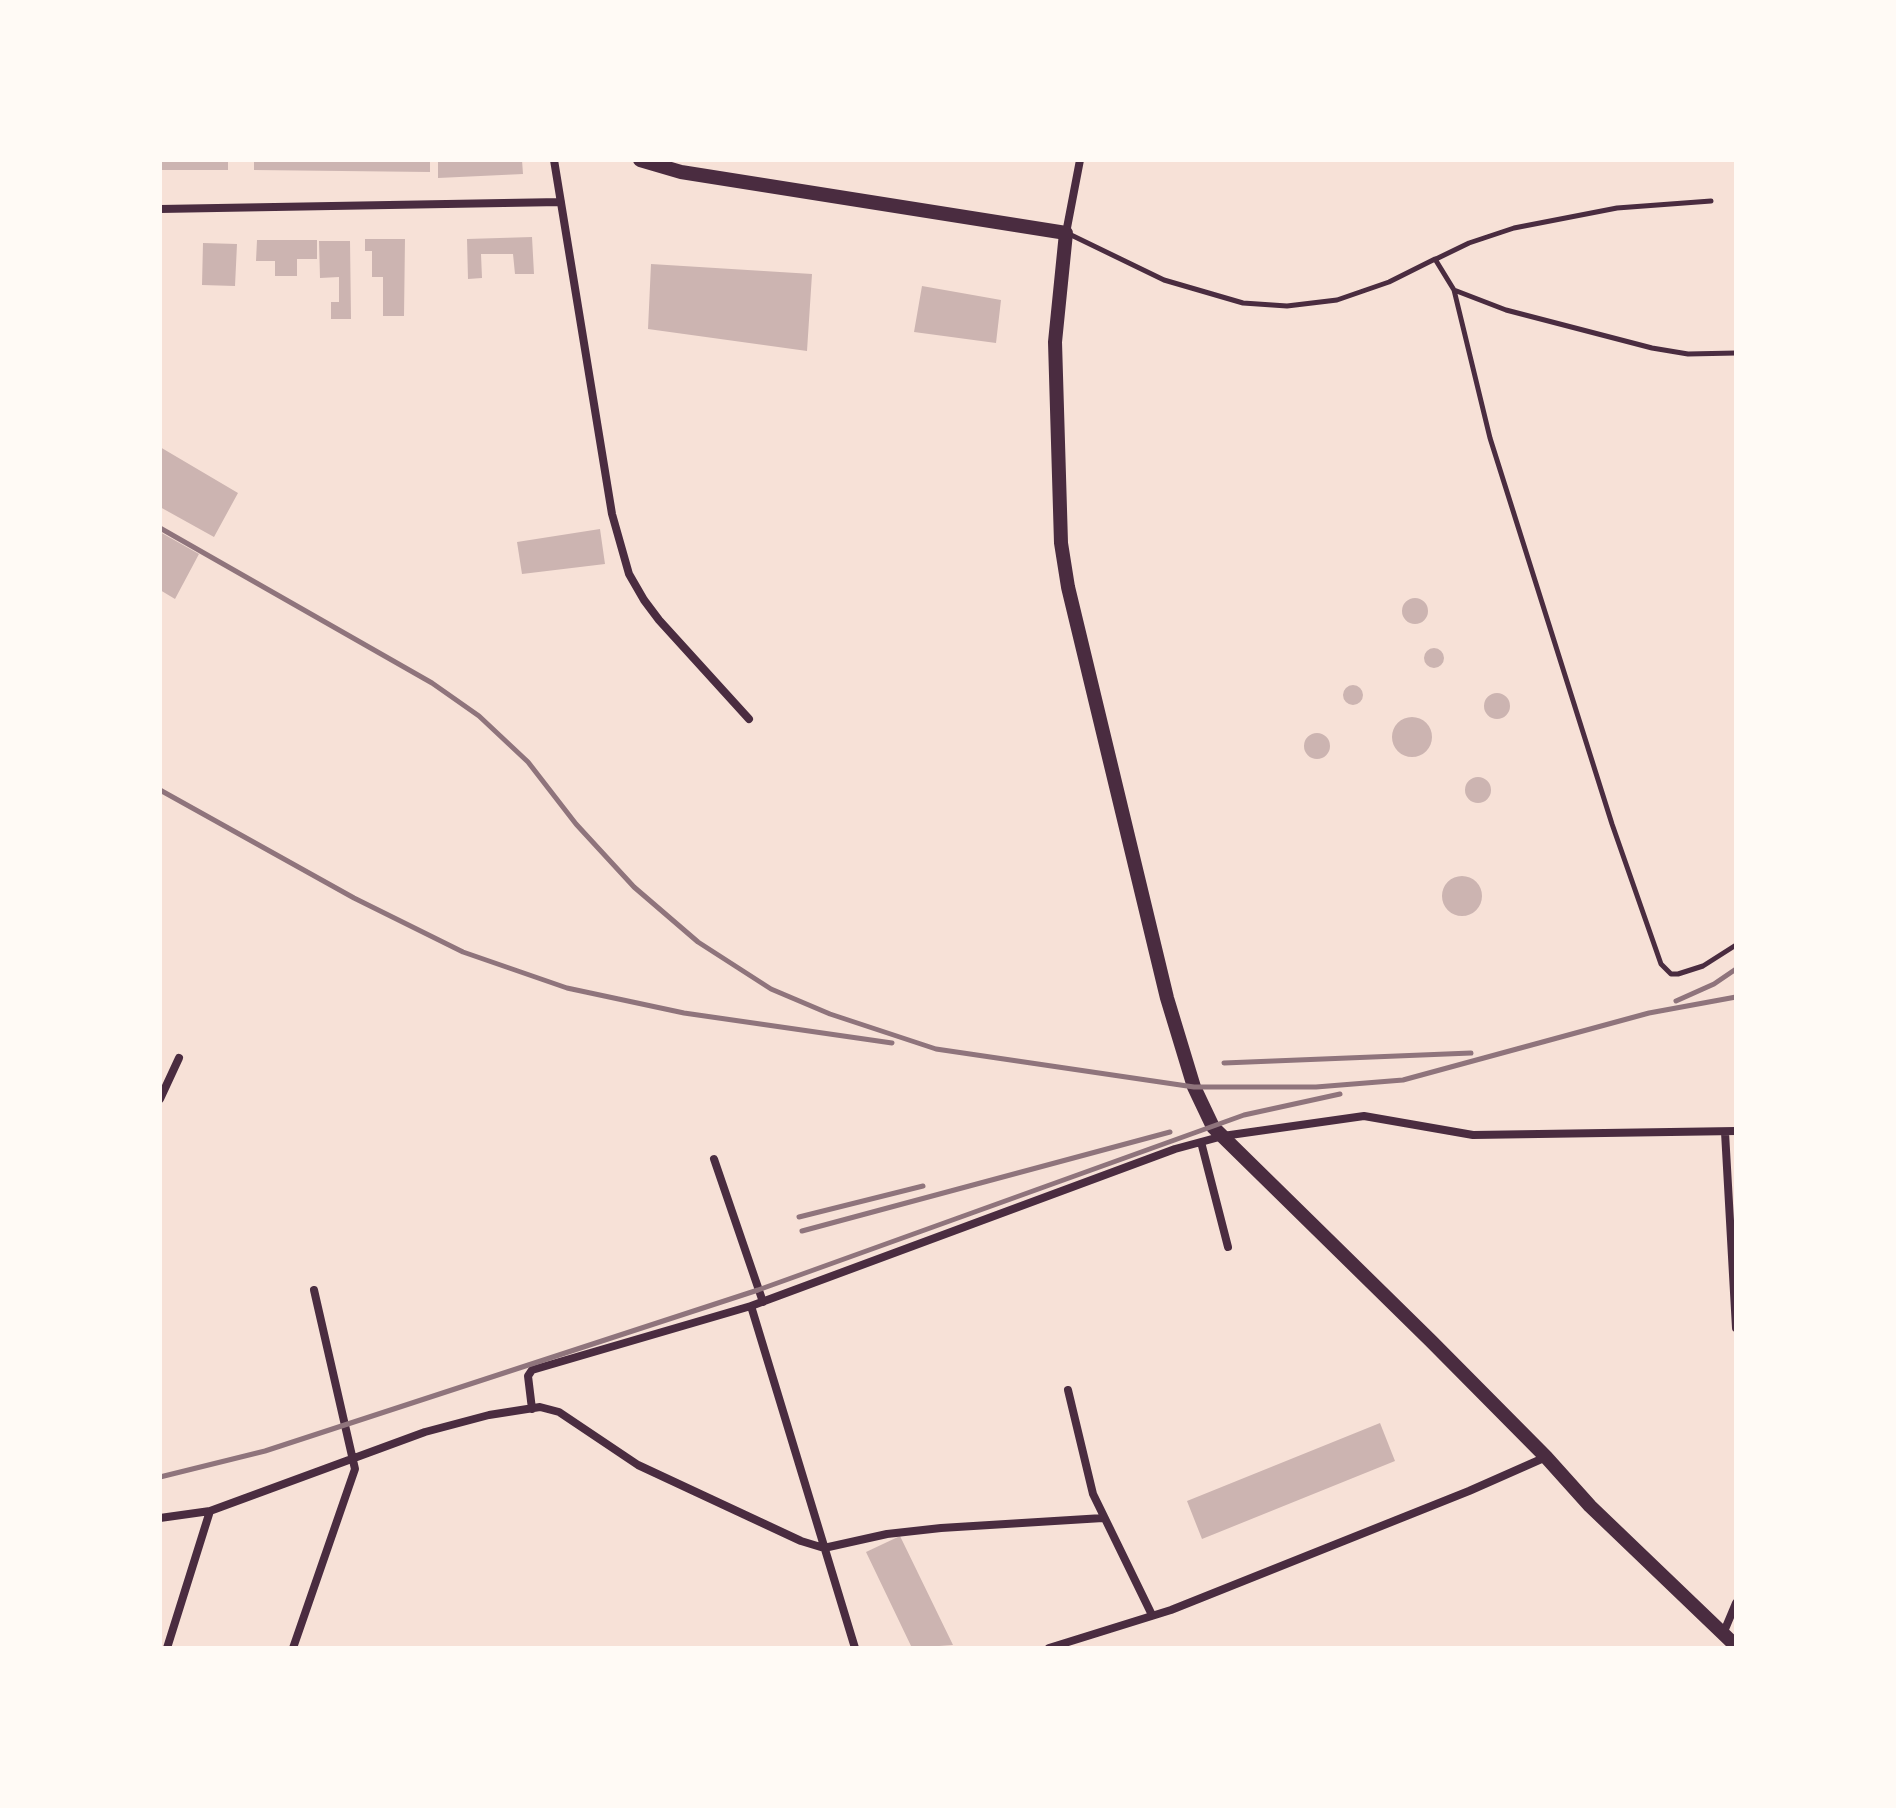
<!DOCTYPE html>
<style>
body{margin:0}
#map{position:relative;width:1896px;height:1808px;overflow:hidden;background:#f7e1d7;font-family:Poppins,sans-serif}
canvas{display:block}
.frame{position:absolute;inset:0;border:162px solid #fffaf5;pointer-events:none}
</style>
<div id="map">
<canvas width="1896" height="1808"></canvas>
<div class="frame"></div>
</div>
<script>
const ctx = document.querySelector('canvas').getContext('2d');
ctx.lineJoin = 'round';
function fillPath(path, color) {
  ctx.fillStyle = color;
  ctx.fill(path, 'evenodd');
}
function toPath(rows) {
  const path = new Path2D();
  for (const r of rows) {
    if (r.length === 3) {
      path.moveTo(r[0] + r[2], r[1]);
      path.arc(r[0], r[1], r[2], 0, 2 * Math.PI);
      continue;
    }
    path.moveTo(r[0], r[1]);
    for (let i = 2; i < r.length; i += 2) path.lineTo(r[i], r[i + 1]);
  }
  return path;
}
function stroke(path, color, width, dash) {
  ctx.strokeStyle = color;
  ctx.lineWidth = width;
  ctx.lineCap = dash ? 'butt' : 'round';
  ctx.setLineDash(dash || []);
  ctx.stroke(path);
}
fillPath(toPath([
 [160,160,228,160,228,170,160,170],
 [254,160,430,160,430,172,254,170],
 [438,160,522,160,523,174,438,178],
 [532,237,534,274,515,274,513,254,481,254,482,278,468,279,467,239],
 [365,239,405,239,404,316,383,316,383,277,372,277,372,251,365,251],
 [257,240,317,240,317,259,297,259,297,276,275,276,275,261,256,261],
 [319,241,350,241,351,319,331,319,331,302,339,302,339,277,320,278],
 [203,243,237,244,235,286,202,285],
 [651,264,812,274,807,351,648,329],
 [922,286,1001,300,996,343,914,332],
 [160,447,238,493,214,537,160,507],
 [600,529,605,564,522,574,517,542],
 [160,532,199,554,175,599,160,590],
 [1415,611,13],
 [1434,658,10],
 [1353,695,10],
 [1497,706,13],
 [1412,737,20],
 [1317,746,13],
 [1478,790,13],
 [1462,896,20],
 [1380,1423,1395,1461,1202,1539,1187,1501],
 [900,1536,953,1645,912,1648,866,1552]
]), '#ccb4b1');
stroke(toPath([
 [1067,233,1164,280,1243,303,1287,306,1337,300,1389,282,1435,259,1454,290,1506,310,1652,348,1688,354,1736,353],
 [1436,259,1469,243,1514,228,1617,208,1711,201],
 [1454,290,1490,438,1612,824,1661,964,1671,974,1678,974,1703,966,1736,945]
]), '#4a2c40', 5);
stroke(toPath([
 [554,160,612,514,629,574,644,600,659,620,749,719],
 [160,209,561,202],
 [1066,233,1080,160],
 [160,1099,179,1058],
 [1725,1132,1736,1328],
 [1201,1142,1228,1247],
 [714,1159,763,1302],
 [1068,1390,1093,1494,1152,1615],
 [532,1409,528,1376,532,1370,751,1306],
 [160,1518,210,1511,425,1432,489,1415,540,1407,559,1412,638,1465,801,1541,824,1548,887,1534,941,1528,1103,1518],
 [1723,1634,1736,1603],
 [167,1648,210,1511],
 [293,1648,355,1469,314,1290],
 [855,1648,751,1306,1175,1149,1223,1136,1364,1116,1473,1135,1736,1131],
 [1049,1648,1171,1610,1469,1491,1546,1457]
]), '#4a2c40', 8);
stroke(toPath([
 [640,160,681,172,1066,233,1055,342,1061,543,1068,587,1167,998,1194,1087,1213,1127,1431,1341,1546,1457,1590,1506,1736,1646]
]), '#4a2c40', 14);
stroke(toPath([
 [160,528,432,683,479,716,528,762,576,824,634,887,698,942,771,989,830,1014,936,1049,1194,1087,1316,1087,1403,1080,1649,1013,1736,997],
 [160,790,354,898,463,952,567,988,684,1013,892,1043],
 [1676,1001,1714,984,1736,969],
 [1224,1063,1471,1053],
 [799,1217,923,1186],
 [802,1231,1170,1132],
 [160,1477,265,1451,758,1290,1244,1115,1340,1094]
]), '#8f747c', 5);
</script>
